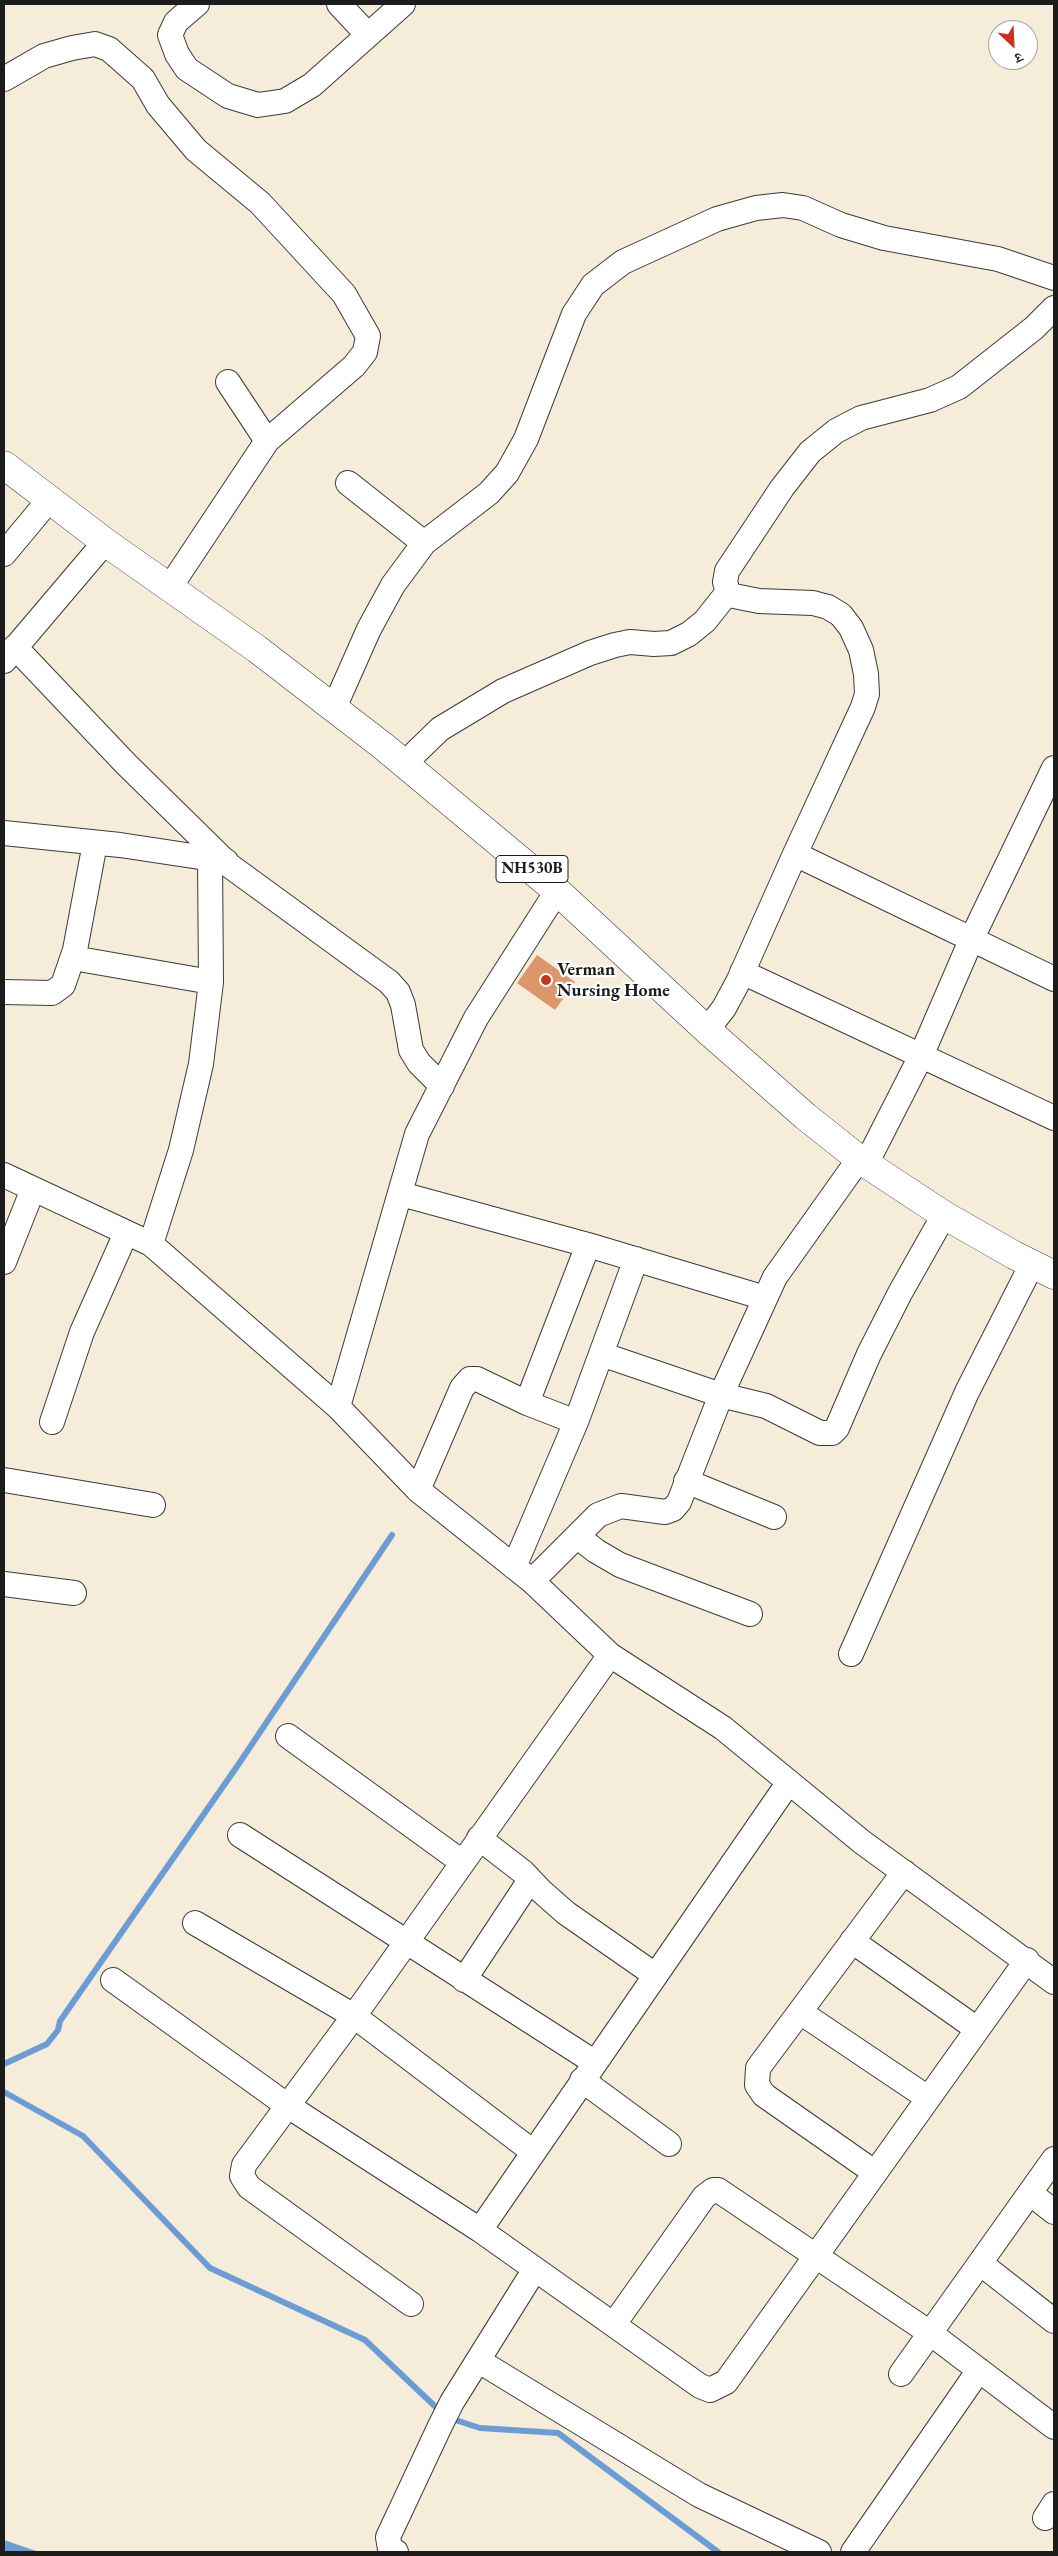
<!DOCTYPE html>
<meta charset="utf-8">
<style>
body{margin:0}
#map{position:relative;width:1058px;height:2556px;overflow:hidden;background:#f5edd9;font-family:"EB Garamond","Noto Serif Devanagari",serif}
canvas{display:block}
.frame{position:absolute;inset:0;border:5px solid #1c1c1c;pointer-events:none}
.north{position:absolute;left:988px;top:20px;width:50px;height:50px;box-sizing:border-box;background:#fff;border:1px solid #a4a4a4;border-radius:50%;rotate:155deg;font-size:14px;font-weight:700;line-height:20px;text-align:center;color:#1c1c1c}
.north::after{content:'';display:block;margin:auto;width:18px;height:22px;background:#c8321e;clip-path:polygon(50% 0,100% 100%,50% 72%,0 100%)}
</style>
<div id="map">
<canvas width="1058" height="2556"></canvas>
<div class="frame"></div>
<div class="north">उ</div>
</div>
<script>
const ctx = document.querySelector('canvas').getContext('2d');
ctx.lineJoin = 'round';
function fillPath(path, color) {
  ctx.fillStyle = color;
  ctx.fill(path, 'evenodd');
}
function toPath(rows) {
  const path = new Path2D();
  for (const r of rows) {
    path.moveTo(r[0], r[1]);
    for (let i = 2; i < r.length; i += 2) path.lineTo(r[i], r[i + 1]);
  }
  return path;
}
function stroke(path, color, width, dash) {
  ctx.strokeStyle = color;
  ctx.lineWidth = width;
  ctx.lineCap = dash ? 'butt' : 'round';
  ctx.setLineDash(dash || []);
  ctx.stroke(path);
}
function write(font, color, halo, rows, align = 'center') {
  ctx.font = font + ' "EB Garamond",serif';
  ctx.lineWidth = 4.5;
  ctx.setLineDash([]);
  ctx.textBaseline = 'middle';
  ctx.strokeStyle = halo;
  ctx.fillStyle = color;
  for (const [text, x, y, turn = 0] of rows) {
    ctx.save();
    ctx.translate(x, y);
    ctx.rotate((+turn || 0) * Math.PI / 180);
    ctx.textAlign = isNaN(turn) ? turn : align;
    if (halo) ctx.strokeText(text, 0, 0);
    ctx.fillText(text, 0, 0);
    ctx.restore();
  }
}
fillPath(toPath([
 [4,2540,39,2552,4,2552]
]), '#6c9cd6');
stroke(toPath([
 [4,2064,47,2044,58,2030,60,2021,238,1765,392,1535],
 [4,2092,83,2136,210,2268,365,2340,441,2412],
 [449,2418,480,2428,558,2433,718,2552]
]), '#6c9cd6', 6);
fillPath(toPath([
 [537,955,575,982,555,1010,517,983]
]), '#db9669');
const minor = toPath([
 [197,4,176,22,170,35,177,54,187,69,228,96,258,105,285,101,312,85,403,4],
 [339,4,368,35],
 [4,79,44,56,72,48,95,44,109,49,143,79,158,105,196,150,260,203,344,294,368,336,365,352,354,366,267,441,170,587],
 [228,382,267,441],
 [348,483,424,543],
 [4,554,49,500],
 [15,647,126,764,230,866,389,982,398,992,403,1005,411,1050,419,1063,442,1086],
 [4,661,105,542],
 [334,708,369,629,393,585,424,543,489,493,507,473,526,439,574,314,593,285,623,262,717,219,756,208,783,205,803,208,841,225,884,238,998,259,1054,278],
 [405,763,440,729,503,691,590,653,615,645,630,642,654,644,671,643,689,634,705,621,728,592],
 [4,833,120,845,226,861],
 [795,854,1054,979],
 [73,958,211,982],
 [742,972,1054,1118],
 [4,992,52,993,63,985,75,950,95,843],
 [707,1030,724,1008,738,982,795,854,863,707,867,694,866,674,861,650,851,628,841,615,828,607,813,603,759,601,734,596,728,592,725,582,727,571,782,488,810,452,836,431,861,418,930,400,959,387,1034,328,1054,308],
 [866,1164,921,1056,972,938,1054,768],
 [4,1175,151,1244,338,1407,418,1490,532,1581,610,1655,723,1728,862,1842,1054,1982],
 [401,1194,588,1245,765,1298],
 [151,1244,181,1150,201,1064,211,982,210,859],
 [4,1262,33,1189],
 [601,1354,721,1395,766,1406,820,1433,832,1433,837,1428,869,1354,900,1293,944,1215],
 [527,1403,588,1245],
 [338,1407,417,1134,476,1018,557,891],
 [52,1422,82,1332,126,1233],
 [4,1480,153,1505],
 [686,1481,774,1517],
 [418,1490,462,1388,470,1379,477,1379,527,1403,576,1422],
 [577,1536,596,1551,620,1565,750,1614],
 [514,1567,576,1422,636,1259],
 [532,1581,598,1515,621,1506,665,1512,673,1509,679,1502,721,1395,775,1277,859,1159],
 [4,1584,74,1593],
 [851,1654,967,1392,1032,1264],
 [288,1736,462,1862],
 [240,1835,594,2062],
 [479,1838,523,1872,541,1891,566,1913,655,1975],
 [195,1923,354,2016,532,2151],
 [852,1941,977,2029],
 [113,1980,288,2106,480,2230,700,2386,710,2390,726,2382,1027,1960],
 [464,1980,530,1880],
 [800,2012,928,2098],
 [582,2080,669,2144],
 [874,2172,764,2095,757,2085,758,2068,904,1872],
 [1030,2193,1054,2212],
 [480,2230,789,1782],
 [980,2263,1054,2321],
 [411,2304,249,2187,242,2176,244,2165,354,2016,610,1655],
 [614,2324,704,2197,713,2190,718,2190,930,2333,1054,2427],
 [479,2361,699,2495,819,2552],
 [901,2374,1054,2159],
 [1045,2518,1054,2504],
 [396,2552,390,2549,388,2537,440,2426,452,2402,535,2269],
 [853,2552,979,2370]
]);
const highway = toPath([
 [4,465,105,542,257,649,383,746,557,891,707,1030,805,1116,859,1159,944,1215,1014,1255,1054,1275]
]);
stroke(minor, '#3d3b38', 26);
stroke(highway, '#3d3b38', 29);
stroke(minor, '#fff', 24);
stroke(highway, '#fff', 28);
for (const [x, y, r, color] of [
 [546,980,6,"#c8321e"]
]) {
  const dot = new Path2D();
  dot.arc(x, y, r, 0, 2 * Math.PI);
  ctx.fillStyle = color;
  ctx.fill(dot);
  stroke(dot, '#fff', 2);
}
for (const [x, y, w] of [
 [532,869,72]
]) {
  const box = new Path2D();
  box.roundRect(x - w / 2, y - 13.5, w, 27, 4);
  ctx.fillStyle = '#fff';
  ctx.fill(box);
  stroke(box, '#1c1c1c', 1);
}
write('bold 16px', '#1c1c1c', null, [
 ["NH530B",532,869]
]);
write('bold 18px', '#1c1c1c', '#fff', [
 ["Verman",557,970],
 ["Nursing Home",557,991]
], 'left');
</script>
